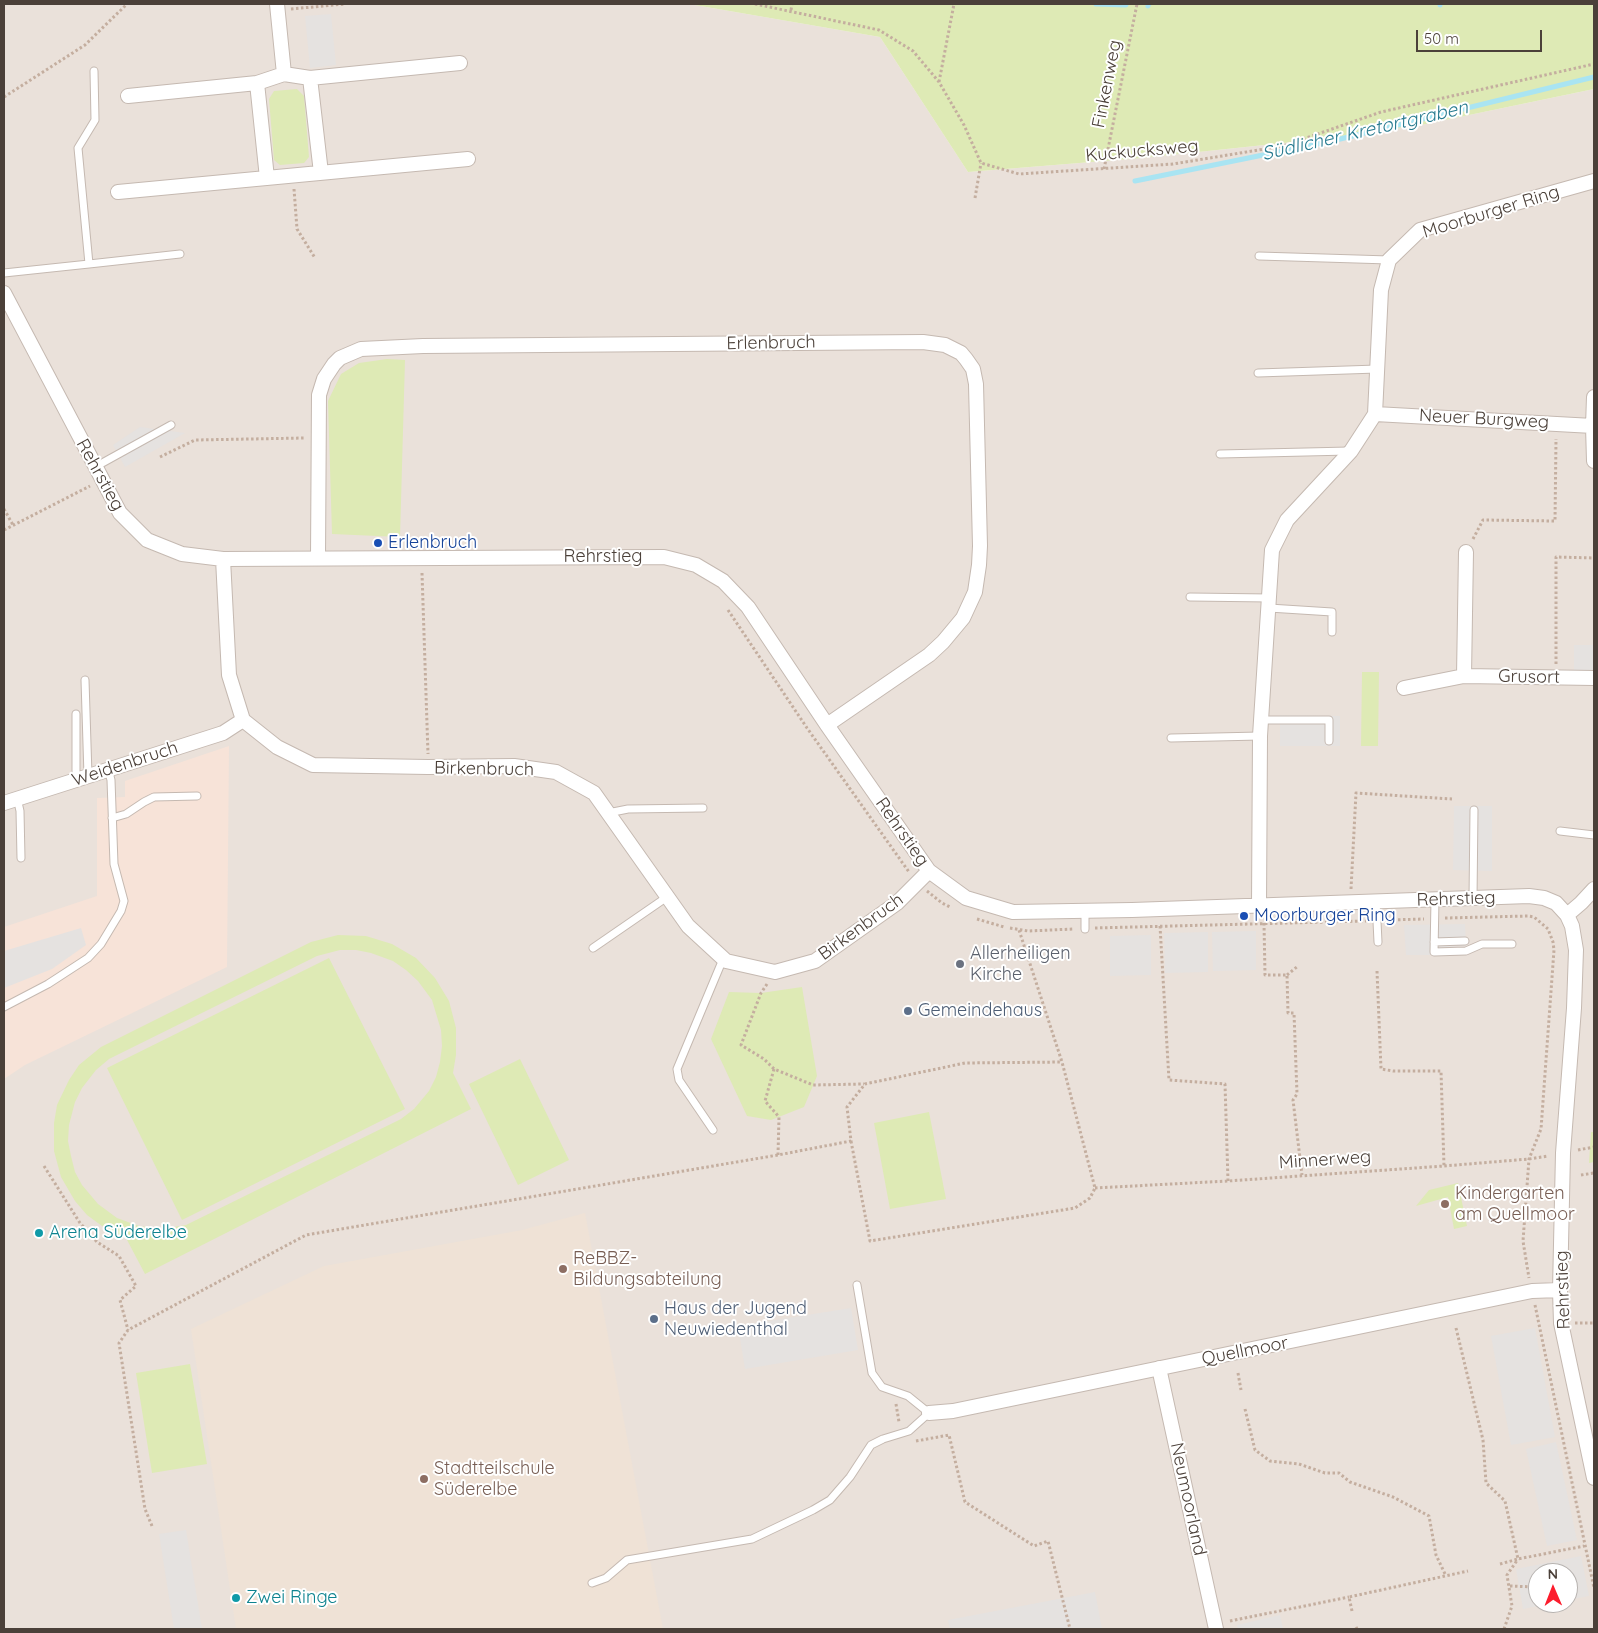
<!DOCTYPE html>
<meta charset="utf-8">
<style>
body{margin:0}
#map{position:relative;width:1598px;height:1633px;overflow:hidden;background:#f6f1ec;font-family:Quicksand,sans-serif}
canvas{display:block}
.frame{position:absolute;inset:0;border:5px solid #4b4039;pointer-events:none}
.north{position:absolute;left:1528px;top:1563px;width:50px;height:50px;box-sizing:border-box;background:#fff;border:1px solid #b7b3b0;border-radius:50%;rotate:359deg;font-size:14px;font-weight:700;line-height:20px;text-align:center;color:#4b4039}
.north::after{content:'';display:block;margin:auto;width:18px;height:22px;background:#fc1d2d;clip-path:polygon(50% 0,100% 100%,50% 72%,0 100%)}
.scale{position:absolute;left:1416px;top:30px;width:126px;height:22px;box-sizing:border-box;border:2px solid #4b4039;border-top:0;padding-left:6px;font-size:15px;line-height:18px;white-space:nowrap;color:#4b4039;-webkit-text-stroke:4px #fff;paint-order:stroke}
</style>
<div id="map">
<canvas width="1598" height="1633"></canvas>
<div class="frame"></div>
<div class="north">N</div>
<div class="scale">50 m</div>
</div>
<script>
const ctx = document.querySelector('canvas').getContext('2d');
ctx.lineJoin = 'round';
function fillPath(path, color) {
  ctx.fillStyle = color;
  ctx.fill(path, 'evenodd');
}
function toPath(rows) {
  const path = new Path2D();
  for (const r of rows) {
    path.moveTo(r[0], r[1]);
    for (let i = 2; i < r.length; i += 2) path.lineTo(r[i], r[i + 1]);
  }
  return path;
}
function stroke(path, color, width, dash) {
  ctx.strokeStyle = color;
  ctx.lineWidth = width;
  ctx.lineCap = dash ? 'butt' : 'round';
  ctx.setLineDash(dash || []);
  ctx.stroke(path);
}
function write(font, color, halo, rows, align = 'center') {
  ctx.font = font + ' Quicksand,sans-serif';
  ctx.lineWidth = 4;
  ctx.setLineDash([]);
  ctx.textBaseline = 'middle';
  ctx.strokeStyle = halo;
  ctx.fillStyle = color;
  for (const [text, x, y, turn = 0] of rows) {
    ctx.save();
    ctx.translate(x, y);
    ctx.rotate((+turn || 0) * Math.PI / 180);
    ctx.textAlign = isNaN(turn) ? turn : align;
    if (halo) ctx.strokeText(text, 0, 0);
    ctx.fillText(text, 0, 0);
    ctx.restore();
  }
}
fillPath(toPath([
 [4,4,689,4,880,37,968,172,1141,158,1312,140,1421,125,1594,89,1594,1629,4,1629],
 [1538,1573,1568,1573,1568,1603,1538,1603]
]), '#eae1da');
fillPath(toPath([
 [229,746,227,967,25,1065,4,1079,4,927,97,896,97,798,125,797,125,781]
]), '#f7e3d8');
fillPath(toPath([
 [585,1213,663,1629,236,1629,191,1329,324,1266,522,1230]
]), '#efe2d6');
fillPath(toPath([
 [689,4,1594,4,1594,89,1421,125,1312,140,1141,158,968,172,880,37],
 [297,89,304,96,309,157,304,163,280,165,274,160,269,99,274,91],
 [387,359,405,360,400,537,332,534,328,401,341,374,359,363],
 [1362,672,1379,672,1378,746,1361,746],
 [338,935,366,936,392,944,416,958,435,978,449,1001,456,1028,456,1055,453,1073,471,1109,145,1274,126,1238,102,1226,87,1215,75,1201,61,1177,54,1151,54,1123,57,1105,69,1080,79,1065,101,1047,311,942],
 [340,950,356,950,371,953,393,961,406,970,418,981,432,1000,441,1030,442,1046,440,1062,436,1077,429,1091,414,1109,401,1119,186,1225,162,1229,139,1226,117,1218,98,1204,82,1185,75,1172,71,1156,68,1141,69,1125,75,1102,82,1088,96,1070,109,1059,317,956],
 [329,958,405,1109,182,1220,107,1068],
 [802,987,817,1076,804,1107,771,1120,747,1116,711,1039,729,992,761,993],
 [520,1059,569,1160,518,1185,469,1084],
 [929,1112,946,1199,890,1209,874,1123],
 [1591,1132,1594,1132,1594,1162,1589,1163],
 [1458,1183,1467,1226,1454,1229,1448,1197,1416,1206,1429,1190],
 [190,1364,207,1464,152,1473,136,1373]
]), '#deeab5');
fillPath(toPath([
 [331,14,336,65,310,68,305,16],
 [140,427,185,433,125,467,113,445],
 [1574,645,1594,645,1594,670,1574,670],
 [1280,715,1340,716,1340,746,1280,746],
 [1454,806,1492,806,1492,871,1453,870],
 [1465,924,1466,946,1445,947,1445,955,1406,955,1404,925],
 [81,928,86,945,52,969,4,988,4,951],
 [1256,931,1256,970,1213,971,1212,932],
 [1208,932,1208,972,1165,973,1164,933],
 [1151,935,1151,975,1110,976,1110,936],
 [851,1308,858,1350,745,1369,738,1326],
 [1535,1328,1555,1437,1511,1445,1491,1336],
 [1556,1442,1577,1540,1547,1546,1526,1449],
 [186,1530,202,1629,174,1629,159,1534],
 [1581,1556,1589,1596,1568,1600,1568,1573,1538,1573,1538,1603,1552,1603,1523,1609,1516,1569],
 [1095,1592,1102,1629,950,1629,948,1620],
 [1280,1615,1283,1629,1238,1629,1237,1625]
]), '#e5e2e0');
stroke(toPath([
 [1096,4,1126,5],
 [1440,5,1440,4],
 [1148,6,1149,4],
 [1135,181,1332,141,1594,77]
]), '#a9e4f2', 5);
const lane = toPath([
 [1259,256,1389,260],
 [89,264,180,254],
 [4,273,89,264,78,148,95,120,94,71],
 [1258,373,1377,369],
 [1220,454,1349,451],
 [95,467,171,425],
 [1190,597,1270,598],
 [1269,608,1332,612,1332,632],
 [85,680,88,776],
 [76,714,76,779],
 [1261,720,1329,720,1329,741],
 [1171,738,1260,736],
 [17,798,20,811,21,858],
 [608,813,628,809,703,808],
 [112,818,126,814,144,802,154,797,197,796],
 [1560,831,1594,835],
 [1473,899,1474,810],
 [1435,900,1434,952,1466,951,1482,944,1512,944],
 [1376,901,1378,942],
 [1085,929,1085,910],
 [1434,942,1465,941],
 [593,948,667,897],
 [4,1007,48,984,88,958,101,944,121,911,124,901,114,864,111,780,108,769],
 [713,1130,679,1080,677,1069,723,959],
 [592,1583,606,1578,627,1560,752,1539,813,1510,830,1500,850,1477,871,1445,883,1439,909,1431,929,1413,908,1396,882,1387,872,1373,857,1285]
]);
const street = toPath([
 [277,4,284,74],
 [310,78,321,173],
 [257,83,267,178],
 [128,96,257,83,284,74,310,78,460,63],
 [118,192,468,159],
 [4,293,120,513,147,540,182,554,223,559,664,557,696,565,723,581,748,607,827,725,929,871,966,898,1013,912,1132,910,1529,896,1544,898,1556,903,1567,915,1572,926,1576,950,1574,1008,1563,1153,1560,1290,1561,1323,1594,1478],
 [1594,397,1593,426,1594,461],
 [1375,414,1593,426],
 [318,558,319,395,324,379,334,364,340,358,361,349,423,346,923,342,945,345,961,353,966,359,973,369,976,384,980,546,979,565,975,592,963,618,943,642,929,655,827,725],
 [223,559,229,675,243,720,277,747,313,765,428,767,514,766,556,772,594,793,688,926,726,961,775,972,815,961,897,903,929,871],
 [1464,676,1466,552],
 [1404,688,1464,676,1594,678],
 [4,803,223,733,243,720],
 [1259,905,1260,736,1272,550,1287,520,1351,451,1375,414,1381,290,1389,260,1420,230,1594,181],
 [1567,915,1581,903,1594,889],
 [1159,1368,1216,1629],
 [929,1413,953,1411,1532,1291,1560,1290]
]);
stroke(lane, '#c5b9b1', 9);
stroke(street, '#c5b9b1', 16);
stroke(toPath([
 [755,4,879,30,913,51,939,82,964,125,981,163,1019,174,1173,164,1283,146,1381,112,1594,64],
 [291,9,345,4],
 [791,10,792,4],
 [939,82,954,4],
 [4,97,85,45,127,4],
 [1104,169,1137,4],
 [294,189,297,229,315,258],
 [975,198,981,163],
 [160,457,195,440,304,438],
 [4,509,13,525],
 [4,530,90,486],
 [1473,539,1483,520,1555,521,1556,439],
 [422,573,428,754],
 [728,610,807,728,909,872],
 [1556,664,1556,557,1594,558],
 [1351,889,1356,793,1452,799],
 [927,891,942,903,950,907],
 [1445,918,1528,916,1534,917,1548,929,1553,942,1554,950,1541,1129,1529,1159,1523,1241,1529,1278],
 [977,919,1004,927],
 [1388,920,1424,919],
 [1264,923,1265,975,1287,975,1288,1013,1294,1013,1297,1094,1293,1100,1302,1175],
 [1160,926,1169,1080,1225,1084,1228,1181],
 [1010,928,1028,931,1074,929],
 [1095,928,1366,921],
 [1377,971,1381,1069,1393,1071,1441,1071,1444,1166],
 [1287,975,1298,966],
 [767,984,761,993,741,1045,764,1059,774,1069,813,1085,864,1084],
 [774,1069,765,1101,779,1117,778,1155],
 [851,1141,870,1241,1075,1208,1090,1198,1095,1188,1062,1062,1019,930],
 [1578,1150,1594,1147],
 [44,1166,80,1223,97,1242,119,1256,136,1286,120,1300,128,1330],
 [1581,1175,1594,1173],
 [1095,1188,1228,1181,1444,1166,1529,1159,1548,1156],
 [1535,1305,1594,1588],
 [1575,1323,1594,1323],
 [1456,1328,1483,1440,1486,1483,1505,1501,1518,1559,1584,1546],
 [1238,1373,1241,1390],
 [896,1404,899,1422],
 [1245,1409,1255,1450,1270,1461,1299,1464,1325,1473,1339,1473,1350,1482,1393,1497,1429,1516,1436,1555,1446,1576],
 [916,1441,949,1435,965,1502,1034,1546,1048,1541,1070,1629],
 [152,1526,145,1509,119,1343,128,1330,306,1235,778,1155,851,1141,847,1107,865,1084,965,1063,1062,1062],
 [1500,1564,1518,1559],
 [1510,1586,1535,1587],
 [1352,1611,1349,1597,1468,1571],
 [1230,1621,1349,1597],
 [1356,1627,1357,1629],
 [1504,1629,1512,1606,1507,1575,1518,1559]
]), '#c4ae9f', 3, [2.5, 2.5]);
stroke(lane, '#fff', 7);
stroke(street, '#fff', 14);
for (const [x, y, r, color] of [
 [378,543,5,"#1a4fb4"],
 [1244,916,5,"#1a4fb4"],
 [960,964,5,"#6b7280"],
 [908,1011,5,"#5c6f8a"],
 [1445,1204,5,"#8d6e63"],
 [39,1233,5,"#0f9aa8"],
 [563,1269,5,"#8d6e63"],
 [654,1319,5,"#5c6f8a"],
 [424,1479,5,"#8d6e63"],
 [236,1598,5,"#0f9aa8"]
]) {
  const dot = new Path2D();
  dot.arc(x, y, r, 0, 2 * Math.PI);
  ctx.fillStyle = color;
  ctx.fill(dot);
  stroke(dot, '#fff', 2);
}
write('18px', '#4b4039', '#fff', [
 ["Finkenweg",1107,84,-79],
 ["Kuckucksweg",1142,151,-5],
 ["Moorburger Ring",1491,212,-17],
 ["Erlenbruch",771,343,-1],
 ["Neuer Burgweg",1484,419,3],
 ["Rehrstieg",100,475,61],
 ["Rehrstieg",603,557],
 ["Grusort",1529,677,1],
 ["Weidenbruch",125,764,-18],
 ["Birkenbruch",484,769,1],
 ["Rehrstieg",902,832,55],
 ["Rehrstieg",1456,899,-2],
 ["Birkenbruch",861,927,-36],
 ["Minnerweg",1325,1160,-4],
 ["Rehrstieg",1563,1290,-92],
 ["Quellmoor",1245,1351,-11],
 ["Neumoorland",1188,1499,78]
]);
write('18px', '#164399', '#fff', [
 ["Erlenbruch",388,543],
 ["Moorburger Ring",1254,916]
], 'left');
write('18px', '#5b616d', '#fff', [
 ["Allerheiligen",970,954],
 ["Kirche",970,975]
], 'left');
write('18px', '#4e5e75', '#fff', [
 ["Gemeindehaus",918,1011],
 ["Haus der Jugend",664,1309],
 ["Neuwiedenthal",664,1330]
], 'left');
write('18px', '#785e54', '#fff', [
 ["Kindergarten",1455,1194],
 ["am Quellmoor",1455,1215],
 ["ReBBZ-",573,1259],
 ["Bildungsabteilung",573,1280],
 ["Stadtteilschule",434,1469],
 ["Süderelbe",434,1490]
], 'left');
write('18px', '#0d838f', '#fff', [
 ["Arena Süderelbe",49,1233],
 ["Zwei Ringe",246,1598]
], 'left');
write('italic 19px', '#287b90', '#fff', [
 ["Südlicher Kretortgraben",1365,131,-13]
]);
</script>
